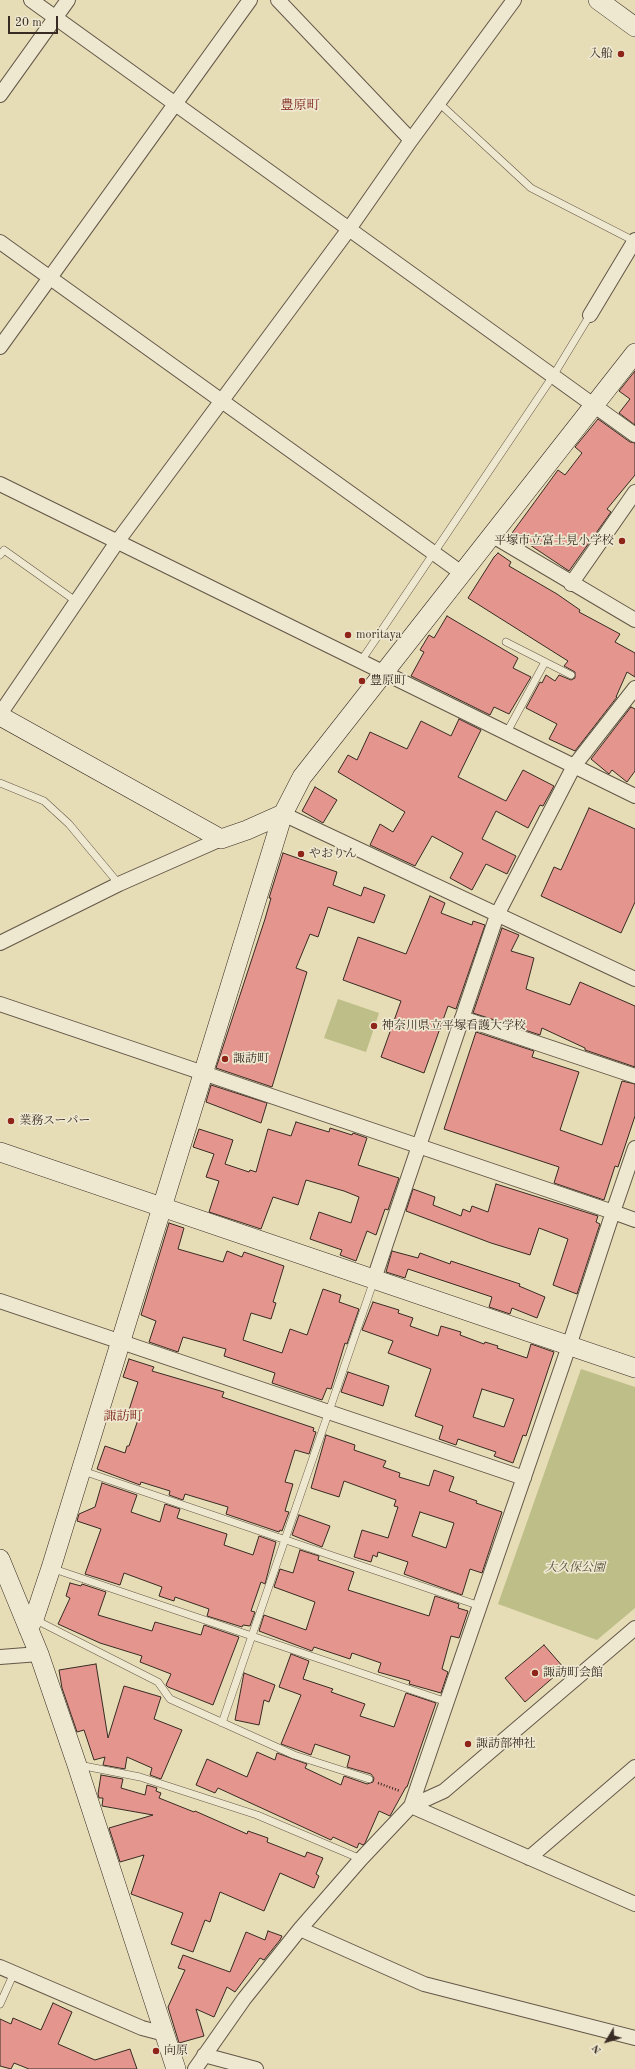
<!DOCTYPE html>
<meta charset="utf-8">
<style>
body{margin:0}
#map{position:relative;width:635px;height:2069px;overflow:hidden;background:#e6dcb6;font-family:"Old Standard TT",serif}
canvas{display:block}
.north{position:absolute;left:587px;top:2021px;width:40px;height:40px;-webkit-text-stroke:3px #efe8d0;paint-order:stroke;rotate:232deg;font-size:11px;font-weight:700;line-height:16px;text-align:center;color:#372b23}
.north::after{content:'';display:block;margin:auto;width:14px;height:18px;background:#372b23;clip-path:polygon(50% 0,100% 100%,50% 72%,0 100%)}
.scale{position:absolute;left:8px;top:16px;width:50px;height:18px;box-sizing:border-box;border:2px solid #372b23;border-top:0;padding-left:5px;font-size:12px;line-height:14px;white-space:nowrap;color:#372b23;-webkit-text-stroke:3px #efe8d0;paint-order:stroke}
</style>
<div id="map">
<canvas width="635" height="2069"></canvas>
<div class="north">N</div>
<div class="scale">20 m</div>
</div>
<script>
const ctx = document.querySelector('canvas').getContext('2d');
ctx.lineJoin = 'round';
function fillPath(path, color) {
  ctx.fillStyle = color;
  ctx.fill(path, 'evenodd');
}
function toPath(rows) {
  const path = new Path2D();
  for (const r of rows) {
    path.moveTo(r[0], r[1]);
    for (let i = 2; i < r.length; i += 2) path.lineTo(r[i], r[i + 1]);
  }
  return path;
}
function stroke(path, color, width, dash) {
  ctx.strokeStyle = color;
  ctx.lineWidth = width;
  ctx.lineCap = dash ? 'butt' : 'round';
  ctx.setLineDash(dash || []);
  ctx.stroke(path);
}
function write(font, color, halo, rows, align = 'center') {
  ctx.font = font + ' "Old Standard TT","Noto Serif JP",serif';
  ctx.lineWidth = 3.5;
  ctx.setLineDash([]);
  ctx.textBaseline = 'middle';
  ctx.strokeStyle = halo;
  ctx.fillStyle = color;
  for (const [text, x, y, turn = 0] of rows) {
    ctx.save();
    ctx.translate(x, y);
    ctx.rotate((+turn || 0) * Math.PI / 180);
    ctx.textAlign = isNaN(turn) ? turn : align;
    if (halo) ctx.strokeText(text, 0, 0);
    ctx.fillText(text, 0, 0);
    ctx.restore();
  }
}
fillPath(toPath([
 [338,999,379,1013,366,1052,324,1038],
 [581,1369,635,1387,635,1608,597,1640,498,1604]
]), '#bdbe88');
const building = toPath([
 [635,371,635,425,619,413,630,399,619,391,635,371],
 [598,419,630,442,635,443,635,475,607,509,611,512,569,571,512,533,558,470,565,475,582,453,575,447,598,419],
 [498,553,511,562,509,566,557,594,580,610,579,612,620,634,615,642,635,653,635,677,627,672,616,697,617,697,575,751,549,739,557,724,526,708,540,682,542,683,546,675,555,681,559,675,571,680,575,678,575,672,564,666,568,661,468,598,494,557,498,553],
 [447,616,518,658,513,668,531,677,509,714,494,707,490,715,411,676,424,652,420,650,429,635,434,638,447,616],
 [631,707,635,709,635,771,627,782,612,770,609,774,591,759,631,707],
 [459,719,481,730,458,777,506,801,523,770,554,786,543,806,540,805,528,828,496,811,482,839,516,856,507,874,486,864,472,890,450,878,463,853,432,836,415,866,370,845,380,824,393,832,405,812,338,772,348,755,357,760,370,732,407,749,421,721,451,736,459,719],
 [315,787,337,800,323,823,302,811,315,787],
 [589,808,635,829,635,902,621,933,541,896,554,867,561,870,589,808],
 [283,853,337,872,333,885,361,896,364,887,385,895,374,923,328,907,318,937,310,934,296,968,307,972,272,1087,216,1068,265,919,271,898,269,898,283,853],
 [430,896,445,903,441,913,472,925,473,921,485,925,456,1009,448,1006,424,1073,381,1057,401,1001,343,980,358,937,406,954,430,896],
 [502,928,519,935,511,951,534,958,526,989,570,1005,580,982,635,1006,635,1067,585,1050,585,1048,542,1028,540,1035,473,1013,502,928],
 [476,1032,534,1051,532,1057,579,1072,560,1130,602,1145,622,1081,635,1084,635,1116,618,1167,615,1166,604,1200,554,1183,559,1167,444,1129,476,1032],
 [211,1085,267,1103,261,1123,206,1102,211,1085],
 [296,1122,329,1132,330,1128,352,1135,353,1133,367,1138,358,1165,399,1178,388,1210,385,1209,376,1235,367,1231,356,1261,340,1255,342,1250,310,1239,319,1212,351,1223,359,1197,344,1191,306,1180,298,1205,273,1197,261,1229,209,1212,219,1181,206,1177,214,1154,193,1147,199,1129,233,1140,225,1164,249,1172,250,1170,256,1172,268,1129,291,1136,296,1122],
 [496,1184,598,1216,596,1222,600,1224,577,1294,553,1285,568,1239,539,1228,530,1255,491,1243,406,1211,413,1189,435,1197,433,1205,461,1216,463,1209,470,1212,472,1206,488,1212,496,1184],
 [169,1223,184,1228,178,1249,223,1262,227,1251,242,1257,244,1252,284,1266,273,1302,276,1303,271,1319,251,1313,243,1340,282,1353,290,1329,307,1335,323,1289,341,1295,339,1302,359,1309,347,1344,345,1343,331,1389,327,1388,322,1400,272,1383,275,1373,224,1356,226,1349,183,1337,178,1352,149,1342,156,1321,141,1315,169,1223],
 [392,1251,418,1258,420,1253,450,1264,451,1261,520,1284,519,1286,545,1297,537,1318,512,1308,510,1314,489,1307,492,1297,408,1269,405,1278,386,1272,392,1251],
 [373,1302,399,1310,398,1313,413,1318,410,1326,438,1336,441,1326,461,1332,460,1335,484,1344,485,1342,498,1346,497,1348,527,1358,531,1344,554,1352,526,1436,523,1435,513,1463,494,1456,496,1452,458,1439,456,1445,439,1439,443,1426,415,1416,431,1369,388,1353,393,1341,362,1330,373,1302],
 [482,1389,514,1399,504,1427,473,1417,482,1389],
 [129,1359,154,1367,152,1371,224,1392,222,1397,314,1428,313,1431,316,1432,309,1454,295,1450,285,1482,293,1484,285,1511,289,1512,282,1531,280,1530,279,1532,226,1514,228,1507,185,1494,183,1500,169,1495,170,1491,141,1482,140,1485,97,1469,105,1446,125,1453,127,1446,129,1446,140,1414,129,1410,138,1382,123,1377,129,1359],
 [348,1372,389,1386,383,1406,341,1392,348,1372],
 [326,1435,355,1445,354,1450,386,1461,383,1467,400,1473,399,1477,429,1486,434,1470,454,1477,449,1491,477,1501,476,1503,502,1512,482,1573,470,1569,462,1595,404,1574,408,1562,378,1552,377,1557,373,1555,371,1562,354,1557,362,1530,388,1538,398,1507,394,1506,396,1500,344,1481,339,1497,311,1488,326,1435],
 [420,1512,454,1523,446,1548,412,1536,420,1512],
 [102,1483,137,1495,131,1512,160,1522,165,1504,180,1509,177,1518,227,1534,224,1545,253,1555,259,1536,276,1542,265,1584,261,1582,251,1611,255,1612,250,1626,243,1625,242,1627,207,1616,209,1609,175,1597,174,1601,159,1596,162,1587,124,1573,120,1585,85,1574,101,1529,77,1521,79,1514,95,1507,102,1483],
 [299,1515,330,1526,322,1547,292,1535,299,1515],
 [300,1550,319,1556,318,1560,354,1572,348,1590,429,1616,435,1596,459,1604,458,1608,468,1611,459,1638,451,1636,442,1669,448,1672,441,1693,409,1684,410,1681,378,1672,381,1663,352,1653,350,1659,314,1647,312,1651,259,1631,264,1615,306,1630,315,1602,274,1587,280,1569,293,1573,300,1550],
 [70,1583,81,1586,82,1584,106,1592,98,1615,152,1631,155,1622,201,1635,204,1625,239,1637,213,1705,168,1687,166,1685,171,1674,140,1662,142,1656,100,1643,58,1624,70,1598,66,1596,70,1583],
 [544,1645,564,1668,525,1702,505,1678,544,1645],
 [291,1654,309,1661,303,1679,333,1689,331,1692,365,1704,360,1716,394,1727,406,1693,436,1703,407,1787,406,1787,390,1816,379,1811,365,1843,363,1845,359,1843,357,1848,333,1837,331,1840,218,1788,215,1793,196,1785,207,1759,247,1777,257,1752,275,1760,277,1753,307,1764,305,1768,341,1785,344,1776,367,1784,373,1782,374,1778,371,1774,347,1767,350,1756,315,1744,311,1755,281,1744,301,1695,279,1687,291,1654],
 [96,1664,108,1738,124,1686,161,1697,154,1719,182,1730,161,1779,150,1775,152,1768,127,1757,125,1769,103,1765,105,1757,94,1760,84,1730,77,1732,62,1688,59,1670,96,1664],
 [244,1673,275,1685,269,1702,264,1700,259,1725,235,1720,244,1673],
 [101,1775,123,1779,121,1788,145,1795,147,1785,157,1788,156,1791,161,1793,159,1798,194,1812,195,1811,247,1834,248,1831,268,1838,267,1842,305,1857,307,1852,323,1858,316,1874,319,1876,314,1888,280,1873,264,1911,220,1892,210,1922,205,1920,193,1952,171,1944,183,1913,131,1894,144,1855,120,1862,109,1828,153,1815,102,1806,103,1798,99,1798,98,1794,101,1775],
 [268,1931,282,1936,280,1940,264,1960,260,1958,235,1992,227,1987,214,2017,196,2009,204,2036,179,2043,168,2007,185,1970,178,1968,183,1955,230,1972,246,1932,265,1940,268,1931],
 [53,2003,72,2012,58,2044,95,2060,130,2049,137,2069,29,2069,14,2063,11,2069,0,2066,0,2019,11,2024,13,2018,41,2030,53,2003]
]);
fillPath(building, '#e4968e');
stroke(building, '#372b23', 1);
const lane = toPath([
 [439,103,531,188,634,241],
 [0,555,4,550,77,602],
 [506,642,571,675],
 [361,661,553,376,590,315],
 [507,732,545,662],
 [0,783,44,801,69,824,119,884],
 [83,1471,480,1606],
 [51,1568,447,1702],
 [34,1619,158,1682,170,1699,294,1755,369,1779],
 [222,1723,374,1280],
 [79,1765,140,1777,257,1815,361,1859],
 [0,2004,14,1973]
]);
const street = toPath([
 [31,0,635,435],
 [278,0,411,140],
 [0,95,68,0],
 [0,242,463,574],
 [590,315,635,240],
 [0,347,250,0],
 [0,484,635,796],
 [493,536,635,620],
 [571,584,635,492],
 [0,714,117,542,349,229,411,140,514,0],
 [283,814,635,979],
 [0,943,119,884,221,839],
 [0,1004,613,1212,635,1148],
 [462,1018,635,1076],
 [635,1220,613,1212,569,1346,411,1806,635,1904],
 [374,1279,497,915,574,766,635,688],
 [0,1301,524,1478],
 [0,1657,39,1654],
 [529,1858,635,1767],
 [300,1929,424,1984,635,2038],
 [0,1967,142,2028,165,2034],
 [204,2055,256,2069],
 [195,2069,244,1999,300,1929,361,1859,411,1806,444,1791,635,1628]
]);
const secondary = toPath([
 [598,0,635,27],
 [0,716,221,839,247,830,283,814],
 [0,1152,635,1368],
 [0,1559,39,1654,77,1765,176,2069],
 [28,1628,34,1619,51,1568,283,814,302,777,635,353]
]);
stroke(lane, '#635748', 8);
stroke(street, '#635748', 16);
stroke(secondary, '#372b23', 20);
stroke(toPath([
 [378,1783,400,1791]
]), '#372b23', 2.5, [1, 2]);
stroke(lane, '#efe8d0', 7);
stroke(street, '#efe8d0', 14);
stroke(secondary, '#efe8d0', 19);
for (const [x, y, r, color] of [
 [621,54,4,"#8f2418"],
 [622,541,4,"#8f2418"],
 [348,635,4,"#8f2418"],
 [362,681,4,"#8f2418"],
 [301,854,4,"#8f2418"],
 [374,1026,4,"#8f2418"],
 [225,1059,4,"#8f2418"],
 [11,1121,4,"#8f2418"],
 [535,1673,4,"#8f2418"],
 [468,1744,4,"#8f2418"],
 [156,2051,4,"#8f2418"]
]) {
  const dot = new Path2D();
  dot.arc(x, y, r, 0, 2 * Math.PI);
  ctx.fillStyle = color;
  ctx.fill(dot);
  stroke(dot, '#efe8d0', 1.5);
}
write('12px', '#372b23', '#efe8d0', [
 ["入船",613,54,"right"],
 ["平塚市立富士見小学校",614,541,"right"],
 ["moritaya",356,635],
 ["豊原町",370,681],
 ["やおりん",309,854],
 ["神奈川県立平塚看護大学校",382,1026],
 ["諏訪町",233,1059],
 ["業務スーパー",19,1121],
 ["諏訪町会館",543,1673],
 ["諏訪部神社",476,1744],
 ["向原",164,2051]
], 'left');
write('italic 12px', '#58503c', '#efe8d0', [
 ["大久保公園",575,1568]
]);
write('13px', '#7a1f14', '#efe8d0', [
 ["豊原町",300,106],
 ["諏訪町",123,1417]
]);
</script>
